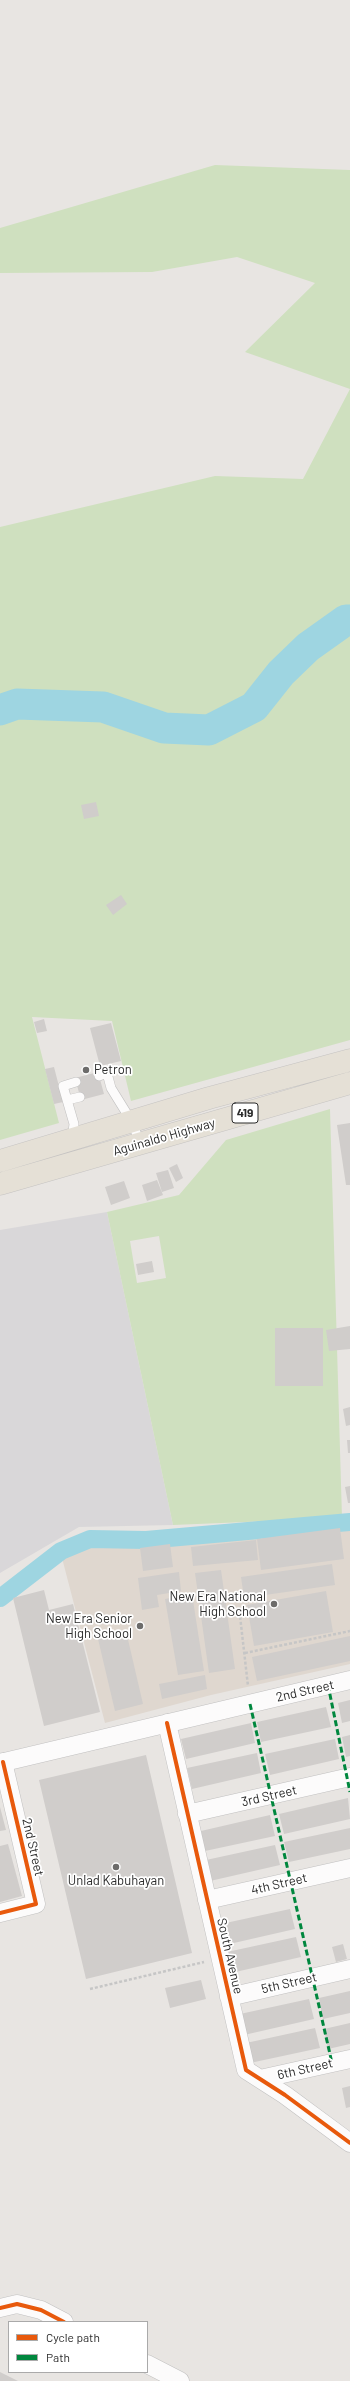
<!DOCTYPE html>
<style>
body{margin:0}
#map{position:relative;width:350px;height:2381px;overflow:hidden;background:#e8e5e2;font-family:Barlow,sans-serif}
canvas{display:block}
.legend{position:absolute;left:8px;top:2321px;width:140px;height:52px;box-sizing:border-box;background:#fff;border:1px solid #aaa;margin:0;padding:5px 7px;list-style:none;font-size:12px;color:#2b2b2b}
.legend li{display:flex;align-items:center;gap:8px;height:20px}
.legend b{width:20px;border:1px solid #aaa}
</style>
<div id="map">
<canvas width="350" height="2381"></canvas>
<ul class="legend">
<li><b style="height:5px;background:#e8590c"></b>Cycle path</li>
<li><b style="height:5px;background:#00873e"></b>Path</li>
</ul>
</div>
<script>
const ctx = document.querySelector('canvas').getContext('2d');
ctx.lineJoin = 'round';
function fillPath(path, color) {
  ctx.fillStyle = color;
  ctx.fill(path, 'evenodd');
}
function toPath(rows) {
  const path = new Path2D();
  for (const r of rows) {
    path.moveTo(r[0], r[1]);
    for (let i = 2; i < r.length; i += 2) path.lineTo(r[i], r[i + 1]);
  }
  return path;
}
function stroke(path, color, width, dash) {
  ctx.strokeStyle = color;
  ctx.lineWidth = width;
  ctx.lineCap = dash ? 'butt' : 'round';
  ctx.setLineDash(dash || []);
  ctx.stroke(path);
}
function write(font, color, halo, rows, align = 'center') {
  ctx.font = font + ' Barlow,sans-serif';
  ctx.lineWidth = 3.5;
  ctx.setLineDash([]);
  ctx.textBaseline = 'middle';
  ctx.strokeStyle = halo;
  ctx.fillStyle = color;
  for (const [text, x, y, turn = 0] of rows) {
    ctx.save();
    ctx.translate(x, y);
    ctx.rotate((+turn || 0) * Math.PI / 180);
    ctx.textAlign = isNaN(turn) ? turn : align;
    if (halo) ctx.strokeText(text, 0, 0);
    ctx.fillText(text, 0, 0);
    ctx.restore();
  }
}
fillPath(toPath([
 [107,1212,173,1525,79,1527,0,1573,0,1230]
]), '#d9d7d9');
fillPath(toPath([
 [340,1528,350,1528,350,1664,211,1695,105,1723,62,1558,92,1546,257,1539]
]), '#dfd7cf');
fillPath(toPath([
 [215,165,350,170,350,389,245,352,315,283,237,257,152,272,0,273,0,228],
 [350,389,350,1040,131,1101,112,1021,32,1017,59,1123,0,1140,0,527,215,476,303,479],
 [330,1109,342,1518,173,1525,107,1212,179,1195,226,1140],
 [159,1236,166,1278,137,1283,130,1241]
]), '#cfe0bf');
stroke(toPath([
 [0,1598,61,1551,90,1539,146,1540,350,1522]
]), '#9ed5e1', 18);
stroke(toPath([
 [0,710,17,704,103,707,164,728,209,730,254,707,281,673,308,647,346,620,350,620]
]), '#9ed5e1', 31);
fillPath(toPath([
 [96,802,99,816,84,819,81,805],
 [121,895,127,904,113,915,106,905],
 [44,1019,47,1031,37,1033,34,1022],
 [111,1023,121,1061,100,1066,90,1028],
 [54,1067,63,1102,54,1104,45,1069],
 [98,1072,104,1094,81,1100,75,1078],
 [350,1123,350,1185,346,1185,337,1125],
 [177,1164,183,1178,176,1182,169,1168],
 [168,1170,174,1188,162,1192,156,1173],
 [157,1180,163,1195,147,1201,142,1185],
 [124,1181,130,1198,111,1205,105,1187],
 [152,1261,154,1272,138,1275,136,1264],
 [350,1326,350,1349,329,1351,326,1330],
 [275,1328,323,1328,323,1386,275,1386],
 [350,1407,350,1425,346,1426,343,1409],
 [347,1440,350,1440,350,1453,348,1453],
 [350,1486,350,1503,348,1503,345,1487],
 [340,1528,344,1559,261,1570,257,1539],
 [256,1540,258,1560,193,1566,191,1547],
 [170,1544,173,1567,143,1571,140,1548],
 [332,1564,335,1585,244,1598,241,1577],
 [221,1570,235,1669,209,1673,195,1573],
 [179,1572,181,1591,157,1595,159,1607,142,1610,138,1578],
 [44,1590,49,1610,73,1604,100,1712,44,1726,13,1598],
 [326,1591,333,1632,254,1646,247,1605],
 [192,1594,204,1671,178,1675,165,1599],
 [126,1631,143,1704,115,1711,98,1639],
 [350,1636,350,1661,257,1681,252,1657],
 [205,1675,207,1689,162,1699,159,1684],
 [350,1700,350,1721,342,1723,338,1703],
 [326,1707,331,1727,261,1742,257,1722],
 [251,1723,255,1743,186,1759,181,1739],
 [350,1735,350,1756,346,1757,342,1737],
 [335,1739,339,1759,270,1775,265,1754],
 [257,1753,261,1773,192,1789,187,1768],
 [146,1755,192,1953,86,1979,39,1780],
 [348,1798,350,1819,284,1834,279,1814],
 [0,1807,6,1830,0,1831],
 [270,1815,275,1836,205,1851,201,1831],
 [350,1828,350,1849,289,1862,284,1842],
 [8,1844,22,1896,0,1902,0,1846],
 [275,1845,280,1865,210,1881,206,1860],
 [290,1909,295,1929,225,1945,221,1924],
 [296,1937,301,1957,231,1973,227,1952],
 [343,1944,347,1959,336,1962,332,1947],
 [201,1980,206,1999,170,2008,165,1988],
 [350,1991,350,2013,323,2019,319,1998],
 [309,1999,314,2019,244,2035,240,2014],
 [350,2023,350,2044,328,2049,324,2029],
 [315,2028,320,2048,250,2063,246,2043],
 [350,2086,350,2107,346,2108,342,2088],
 [0,2372,18,2381,0,2381]
]), '#d0cdcb');
const lane = toPath([
 [99,1076,107,1073,111,1088,132,1122,140,1143],
 [67,1100,80,1097],
 [72,1139,74,1124,63,1086,76,1082]
]);
const street = toPath([
 [167,1723,246,2070,285,2095,350,2143],
 [0,1763,350,1680],
 [187,1814,350,1777],
 [207,1900,350,1868],
 [0,1913,36,1904,3,1762],
 [229,1997,350,1969],
 [260,2079,350,2059],
 [0,2308,17,2304,41,2310,64,2322],
 [147,2364,180,2381]
]);
const primary = toPath([
 [0,1161,209,1098,350,1060],
 [0,1184,350,1083]
]);
stroke(lane, '#c1c0c0', 10);
stroke(street, '#c1c0c0', 19);
stroke(primary, '#c5c3c2', 23);
stroke(toPath([
 [239,1607,248,1686],
 [245,1653,350,1631],
 [90,1989,204,1962]
]), '#c6c6c6', 2.5, [3, 2]);
stroke(lane, '#fcfbfb', 9);
stroke(street, '#fcfbfb', 18);
stroke(primary, '#e5e0d6', 22);
stroke(toPath([
 [328,1685,350,1792],
 [250,1704,332,2063]
]), '#00873e', 3, [6, 3]);
stroke(toPath([
 [167,1723,246,2070,285,2095,350,2143],
 [0,1913,36,1904,3,1762],
 [0,2308,17,2304,41,2310,64,2322]
]), '#e8590c', 4);
for (const [x, y, r, color] of [
 [86,1070,4,"#6d6c6b"],
 [274,1604,4,"#6d6c6b"],
 [140,1626,4,"#6d6c6b"],
 [116,1867,4,"#6d6c6b"]
]) {
  const dot = new Path2D();
  dot.arc(x, y, r, 0, 2 * Math.PI);
  ctx.fillStyle = color;
  ctx.fill(dot);
  stroke(dot, '#fff', 1.5);
}
for (const [x, y, w] of [
 [245,1113,26]
]) {
  const box = new Path2D();
  box.roundRect(x - w / 2, y - 10, w, 20, 3);
  ctx.fillStyle = '#fff';
  ctx.fill(box);
  stroke(box, '#2b2b2b', 1);
}
write('bold 12px', '#2b2b2b', null, [
 ["419",245,1113]
]);
write('13px', '#2b2b2b', '#fff', [
 ["Petron",94,1070,"left"],
 ["New Era National",266,1597],
 ["High School",266,1612],
 ["New Era Senior",132,1619],
 ["High School",132,1634],
 ["Unlad Kabuhayan",116,1881,"center"]
], 'right');
write('13px', '#2b2b2b', '#fff', [
 ["Aguinaldo Highway",164,1137,-16],
 ["2nd Street",305,1691,-13],
 ["3rd Street",269,1796,-13],
 ["2nd Street",33,1847,77],
 ["4th Street",279,1884,-13],
 ["South Avenue",230,1956,77],
 ["5th Street",289,1983,-13],
 ["6th Street",305,2069,-13]
]);
</script>
